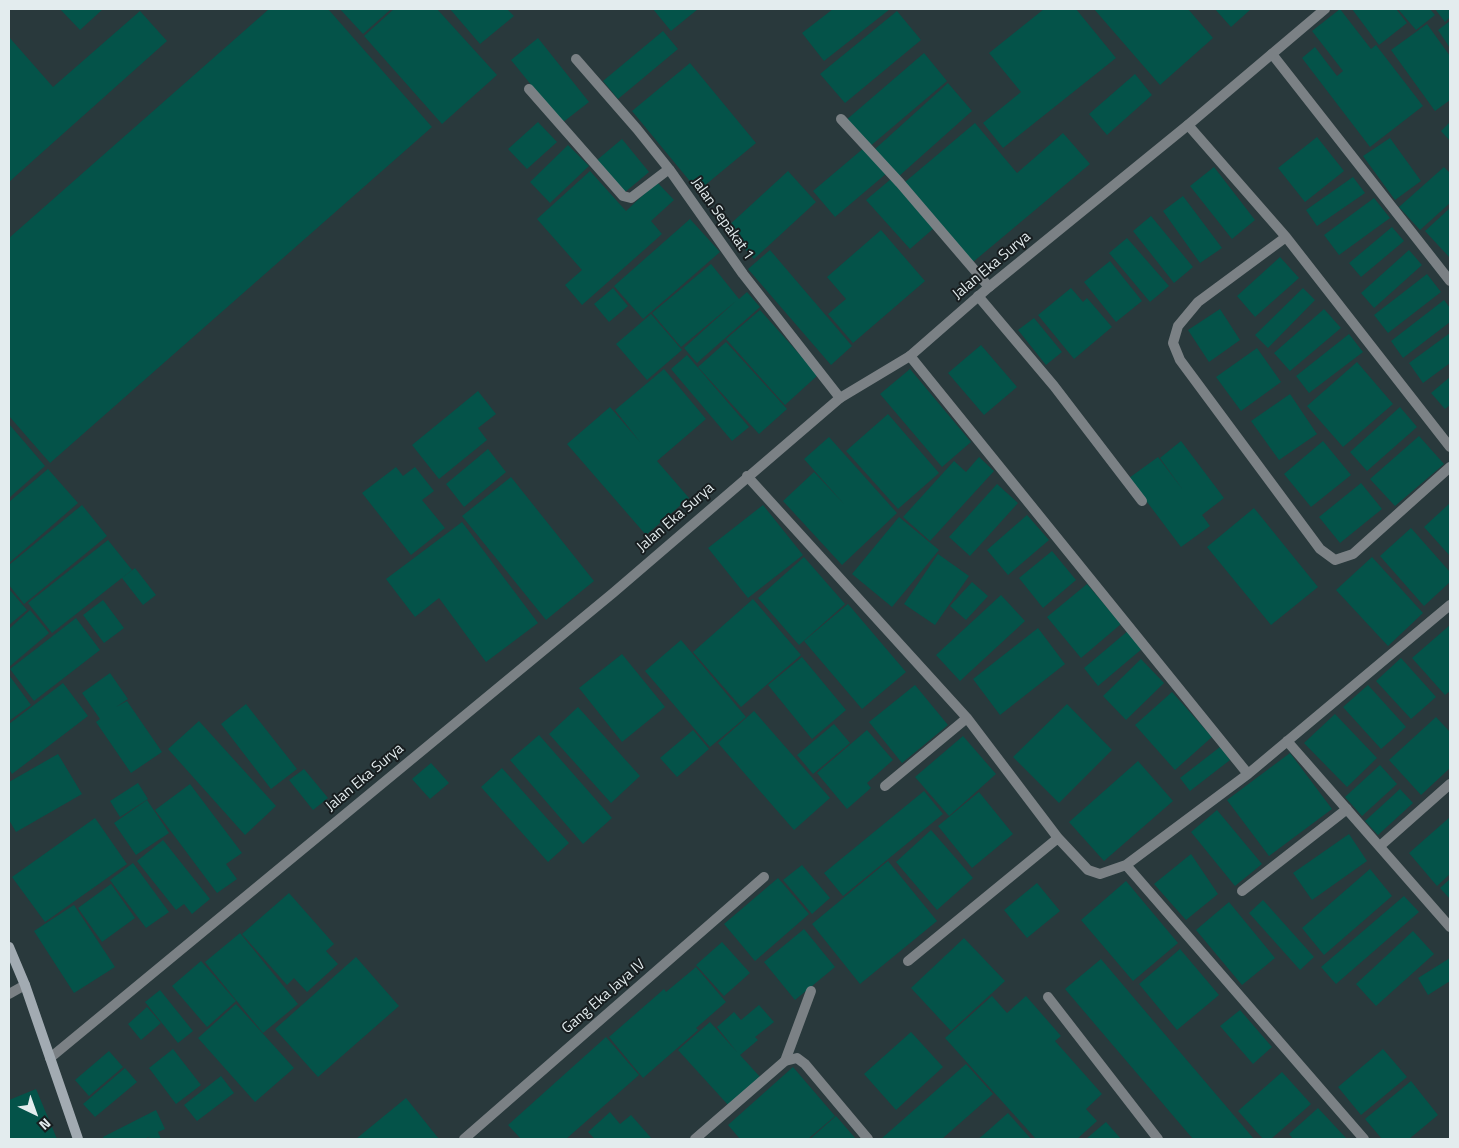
<!DOCTYPE html>
<style>
body{margin:0}
#map{position:relative;width:1459px;height:1148px;overflow:hidden;background:#29393c;font-family:"Titillium Web",sans-serif}
canvas{display:block}
.frame{position:absolute;inset:0;border:10px solid #e3ecee;pointer-events:none}
.north{position:absolute;left:10px;top:1088px;width:50px;height:50px;-webkit-text-stroke:4px #181e20;paint-order:stroke;rotate:138deg;font-size:14px;font-weight:700;line-height:20px;text-align:center;color:#e3ecee}
.north::after{content:'';display:block;margin:auto;width:18px;height:22px;background:#e3ecee;clip-path:polygon(50% 0,100% 100%,50% 72%,0 100%)}
</style>
<div id="map">
<canvas width="1459" height="1148"></canvas>
<div class="frame"></div>
<div class="north">N</div>
</div>
<script>
const ctx = document.querySelector('canvas').getContext('2d');
ctx.lineJoin = 'round';
function fillPath(path, color) {
  ctx.fillStyle = color;
  ctx.fill(path, 'evenodd');
}
function toPath(rows) {
  const path = new Path2D();
  for (const r of rows) {
    path.moveTo(r[0], r[1]);
    for (let i = 2; i < r.length; i += 2) path.lineTo(r[i], r[i + 1]);
  }
  return path;
}
function stroke(path, color, width, dash) {
  ctx.strokeStyle = color;
  ctx.lineWidth = width;
  ctx.lineCap = dash ? 'butt' : 'round';
  ctx.setLineDash(dash || []);
  ctx.stroke(path);
}
function write(font, color, halo, rows, align = 'center') {
  ctx.font = font + ' "Titillium Web",sans-serif';
  ctx.lineWidth = 4;
  ctx.setLineDash([]);
  ctx.textBaseline = 'middle';
  ctx.strokeStyle = halo;
  ctx.fillStyle = color;
  for (const [text, x, y, turn = 0] of rows) {
    ctx.save();
    ctx.translate(x, y);
    ctx.rotate((+turn || 0) * Math.PI / 180);
    ctx.textAlign = isNaN(turn) ? turn : align;
    if (halo) ctx.strokeText(text, 0, 0);
    ctx.fillText(text, 0, 0);
    ctx.restore();
  }
}
fillPath(toPath([
 [60,9,103,9,80,30],
 [269,9,328,9,432,127,50,463,9,416,9,238],
 [340,9,391,9,363,34],
 [394,9,437,9,497,75,442,124,364,36],
 [450,9,507,9,514,16,480,44],
 [653,9,698,9,671,31],
 [833,9,890,9,824,61,802,33],
 [1044,9,1076,9,1116,58,1003,148,983,123,1021,92,989,53],
 [1094,9,1188,9,1213,38,1160,85],
 [1215,9,1251,9,1231,27],
 [1340,9,1371,49,1376,45,1423,106,1370,147,1302,58,1315,47,1337,76,1343,71,1312,31],
 [1352,9,1396,9,1407,23,1379,45],
 [1398,9,1430,9,1435,15,1416,30],
 [1435,9,1450,9,1450,17,1445,22],
 [140,11,167,41,9,182,9,37,53,87],
 [897,11,921,40,845,103,820,74],
 [1450,21,1450,48,1438,30],
 [1427,24,1450,56,1450,100,1435,111,1391,50],
 [663,31,678,49,618,99,603,81],
 [538,38,589,102,562,123,511,60],
 [924,53,947,81,868,148,845,121],
 [690,63,756,143,698,191,632,111],
 [1135,74,1152,95,1107,135,1089,114],
 [948,83,972,111,898,177,874,150],
 [538,122,557,142,527,169,508,149],
 [1450,122,1450,141,1441,131],
 [975,123,1017,173,1063,133,1090,164,973,262,905,182],
 [1317,137,1344,171,1305,202,1278,168],
 [1390,138,1421,181,1395,200,1363,156],
 [622,139,649,172,624,193,597,160],
 [568,145,589,166,550,203,530,182],
 [865,147,887,173,835,217,813,191],
 [1214,167,1255,220,1232,239,1190,186],
 [1444,167,1450,173,1450,203,1420,230,1399,207],
 [590,171,626,211,657,182,674,200,651,221,662,234,582,305,565,285,582,270,537,219],
 [788,171,816,202,754,259,726,228],
 [1353,177,1365,193,1317,226,1306,210],
 [891,179,934,228,910,249,866,200],
 [1183,196,1222,248,1200,263,1163,211],
 [1374,198,1390,218,1339,255,1324,235],
 [1450,208,1450,258,1425,231],
 [1151,216,1193,267,1174,283,1133,231],
 [690,219,720,252,643,319,614,286],
 [1392,227,1404,241,1361,277,1349,263],
 [881,230,925,281,853,343,828,314,846,299,827,277],
 [1127,238,1169,286,1150,302,1109,253],
 [770,250,852,346,831,365,748,269],
 [1409,250,1422,265,1374,308,1361,293],
 [1280,257,1299,278,1255,317,1237,296],
 [1110,261,1142,301,1116,322,1084,282],
 [711,264,739,299,747,292,760,307,697,363,684,348,736,301,681,347,652,313],
 [1427,274,1441,292,1388,333,1374,315],
 [613,288,628,306,609,322,594,304],
 [1071,288,1083,302,1087,298,1112,327,1074,359,1038,315],
 [1303,288,1315,300,1268,348,1255,335],
 [1444,300,1450,308,1450,322,1403,358,1391,341],
 [1220,309,1240,340,1209,362,1188,330],
 [1324,309,1341,328,1290,371,1274,353],
 [760,310,818,375,785,405,726,339],
 [651,314,682,350,647,380,616,344],
 [1034,318,1062,352,1046,365,1018,330],
 [1450,333,1450,363,1423,383,1409,363],
 [1349,334,1363,352,1309,393,1296,376],
 [726,342,787,409,759,434,698,367],
 [981,345,1017,387,984,415,948,373],
 [1257,348,1281,382,1241,411,1216,377],
 [687,355,749,427,732,441,671,369],
 [1357,362,1393,404,1343,447,1307,406],
 [664,369,706,419,657,461,689,498,646,535,567,444,610,407,640,442,615,410],
 [910,369,971,442,942,467,880,394],
 [1450,377,1450,405,1445,409,1431,393],
 [478,391,496,414,478,428,487,440,439,479,412,445],
 [1290,394,1317,434,1279,460,1251,421],
 [1400,407,1417,427,1367,471,1350,452],
 [888,414,939,473,898,509,846,451],
 [9,424,45,466,9,498],
 [1419,436,1444,464,1395,506,1370,479],
 [829,437,897,513,842,565,783,501,814,472,844,504,804,459],
 [1181,441,1224,498,1202,515,1210,526,1181,547,1129,478,1158,457,1183,490,1160,458],
 [1323,441,1351,475,1311,507,1284,474],
 [488,449,506,472,464,507,446,484],
 [979,457,994,471,930,541,903,517,954,461,966,472],
 [396,467,403,476,415,467,434,491,422,500,445,528,411,555,362,493],
 [48,469,78,503,9,563,9,502],
 [511,477,594,581,546,620,462,516],
 [1361,483,1382,509,1340,543,1319,517],
 [997,484,1018,503,970,556,949,537],
 [1450,503,1450,556,1424,527],
 [82,505,107,536,24,604,9,585,9,565],
 [763,505,803,555,748,598,708,548],
 [1254,508,1318,587,1271,625,1207,547],
 [1027,515,1049,540,1008,575,987,550],
 [899,517,939,550,892,607,852,574],
 [462,522,538,623,486,662,439,598,415,617,386,579],
 [1411,528,1450,572,1450,582,1424,606,1380,556],
 [108,540,132,570,52,633,28,603],
 [1052,551,1076,580,1043,608,1019,578],
 [938,554,969,576,935,625,904,604],
 [804,557,845,604,799,645,758,598],
 [1372,557,1423,613,1388,646,1336,590],
 [135,568,156,595,143,605,122,578],
 [972,582,988,596,966,620,950,606],
 [1087,584,1121,624,1081,658,1047,617],
 [9,589,27,610,9,625],
 [1001,595,1025,621,960,681,936,655],
 [753,599,801,655,741,707,693,652],
 [103,600,124,628,104,643,83,615],
 [848,604,906,672,862,709,804,641],
 [30,610,49,633,9,667,9,629],
 [76,618,100,650,34,701,10,669],
 [1450,625,1450,691,1445,695,1412,658],
 [1038,628,1065,664,1000,715,973,679],
 [1129,630,1143,648,1098,686,1084,668],
 [681,640,746,717,710,747,645,671],
 [622,654,665,707,622,742,579,688],
 [802,657,846,710,812,739,768,685],
 [1401,658,1436,697,1411,719,1376,681],
 [1141,659,1164,683,1126,720,1103,696],
 [110,673,128,699,116,707,127,701,162,752,131,773,96,722,100,719,82,693],
 [9,675,31,705,9,721],
 [63,683,88,716,12,774,9,769,9,724],
 [915,685,948,725,902,763,869,722],
 [1368,685,1406,727,1381,749,1343,707],
 [1172,692,1212,737,1175,770,1135,725],
 [246,704,297,769,271,789,221,724],
 [1067,704,1112,750,1059,803,1013,757],
 [578,707,640,776,611,803,549,734],
 [754,711,830,798,794,830,718,743],
 [1335,714,1377,758,1347,787,1304,743],
 [1436,717,1450,732,1450,768,1421,795,1389,760],
 [199,721,276,806,245,835,168,749],
 [834,724,850,743,813,774,797,755],
 [693,730,709,749,677,777,660,758],
 [867,730,893,760,867,783,871,788,847,809,817,773],
 [539,735,612,818,583,844,510,760],
 [963,736,996,774,949,816,915,777],
 [1220,747,1230,760,1190,791,1180,778],
 [1290,753,1332,809,1269,856,1227,800],
 [58,754,82,794,16,832,9,820,9,782],
 [1138,761,1173,801,1104,861,1069,822],
 [431,763,449,783,430,799,412,779],
 [1380,765,1397,784,1362,816,1345,797],
 [502,768,569,843,548,862,481,787],
 [304,769,328,798,313,810,289,780],
 [138,783,148,799,120,817,110,801],
 [190,784,242,853,226,864,237,879,217,893,155,810],
 [1400,789,1413,803,1378,835,1365,821],
 [924,791,943,814,843,896,824,873],
 [979,792,1013,834,972,868,938,826],
 [147,800,169,833,136,855,114,823],
 [1217,810,1262,864,1235,886,1191,832],
 [1450,817,1450,874,1437,886,1409,853],
 [95,818,127,864,45,922,12,877],
 [931,830,973,878,937,910,896,862],
 [1349,834,1367,861,1312,900,1293,873],
 [163,840,210,899,192,914,184,904,176,910,137,861],
 [1191,854,1218,894,1186,920,1154,884],
 [888,861,937,921,860,984,812,924],
 [133,863,169,912,146,928,110,880],
 [802,865,830,898,812,914,783,880],
 [1370,869,1392,896,1324,955,1302,928],
 [778,878,809,914,755,961,724,924],
 [1450,879,1450,899,1440,888],
 [1126,881,1178,943,1133,981,1081,920],
 [1037,883,1060,911,1027,938,1004,910],
 [111,884,135,918,102,942,78,908],
 [289,893,334,944,326,951,338,964,307,992,294,978,287,985,242,934],
 [1404,896,1419,912,1336,984,1321,967],
 [1263,900,1314,957,1300,970,1249,913],
 [1229,902,1275,958,1242,985,1196,930],
 [74,905,115,967,74,993,34,931],
 [804,929,835,967,795,1000,764,962],
 [1413,931,1434,954,1376,1006,1356,984],
 [240,933,298,1004,263,1033,205,962],
 [964,938,1005,981,951,1031,911,988],
 [722,942,750,973,724,996,696,965],
 [1180,949,1219,995,1177,1030,1139,984],
 [356,957,399,1006,318,1077,275,1029],
 [1450,958,1450,981,1428,995,1418,978],
 [1101,959,1151,1018,1254,1139,1193,1139,1082,1009,1065,989],
 [201,961,236,1001,207,1027,172,986],
 [696,967,726,1002,696,1028,698,1030,643,1078,609,1037,664,989,666,992],
 [160,990,193,1031,178,1043,145,1002],
 [992,996,1007,1013,1026,996,1061,1036,1055,1041,1102,1094,1086,1109,1097,1121,1077,1139,1036,1139,945,1038],
 [236,1004,294,1068,255,1102,198,1038],
 [759,1005,774,1022,755,1037,758,1040,740,1055,761,1078,729,1106,678,1050,710,1022,737,1052,717,1027,734,1012,741,1020],
 [147,1007,161,1023,141,1040,128,1024],
 [1240,1010,1272,1047,1253,1064,1220,1026],
 [911,1032,943,1067,896,1110,864,1074],
 [606,1037,639,1075,566,1139,521,1139,508,1125],
 [173,1049,201,1085,176,1104,149,1068],
 [1383,1049,1407,1077,1361,1115,1338,1087],
 [109,1051,123,1067,89,1096,75,1080],
 [966,1064,993,1094,942,1139,881,1139],
 [793,1067,835,1116,808,1139,740,1139,728,1125],
 [125,1068,137,1082,95,1117,83,1104],
 [1282,1072,1311,1104,1271,1139,1263,1139,1238,1111],
 [221,1076,234,1093,197,1121,184,1105],
 [1411,1081,1438,1115,1409,1139,1382,1139,1365,1119],
 [36,1089,57,1139,9,1139,9,1100],
 [406,1098,439,1139,356,1139,384,1116],
 [1318,1108,1346,1138,1345,1139,1293,1139,1289,1134],
 [156,1110,165,1129,158,1132,161,1139,146,1139,151,1136,144,1139,104,1139,103,1137],
 [610,1112,620,1124,631,1115,652,1139,595,1139,588,1132],
 [1008,1113,1031,1139,978,1139,982,1136],
 [836,1116,856,1139,810,1139],
 [1106,1122,1121,1139,1086,1139]
]), '#045349');
stroke(toPath([
 [978,296,1054,386,1142,501],
 [9,994,25,985],
 [785,1061,811,991]
]), '#7b8185', 10);
stroke(toPath([
 [1272,54,1450,281],
 [576,59,637,129,669,169,743,274,840,398],
 [529,89,623,196,631,198,669,169],
 [841,119,900,183,989,287],
 [1188,125,1286,237,1450,447],
 [1286,237,1198,302,1178,326,1173,343,1180,360,1320,549,1335,560,1353,554,1450,467],
 [910,356,1248,774],
 [747,476,967,718,1058,838,1088,870,1100,874,1126,865,1248,774,1450,605],
 [1287,741,1450,927],
 [885,786,967,718],
 [1380,846,1450,784],
 [1126,865,1364,1139],
 [1242,891,1347,809],
 [908,961,1058,838],
 [1048,997,1158,1139],
 [464,1139,764,877],
 [695,1139,785,1061,797,1058,805,1064,868,1139]
]), '#7b8185', 10);
stroke(toPath([
 [50,1058,613,593,840,398,910,356,989,287,1188,125,1325,9]
]), '#7b8185', 10);
stroke(toPath([
 [9,947,25,985,78,1139]
]), '#a2abb2', 10);
write('15px', '#e3ecee', '#181e20', [
 ["Jalan Sepakat 1",722,219,55],
 ["Jalan Eka Surya",992,266,-40],
 ["Jalan Eka Surya",676,518,-41],
 ["Jalan Eka Surya",365,778,-40],
 ["Gang Eka Jaya IV",604,997,-41]
]);
</script>
